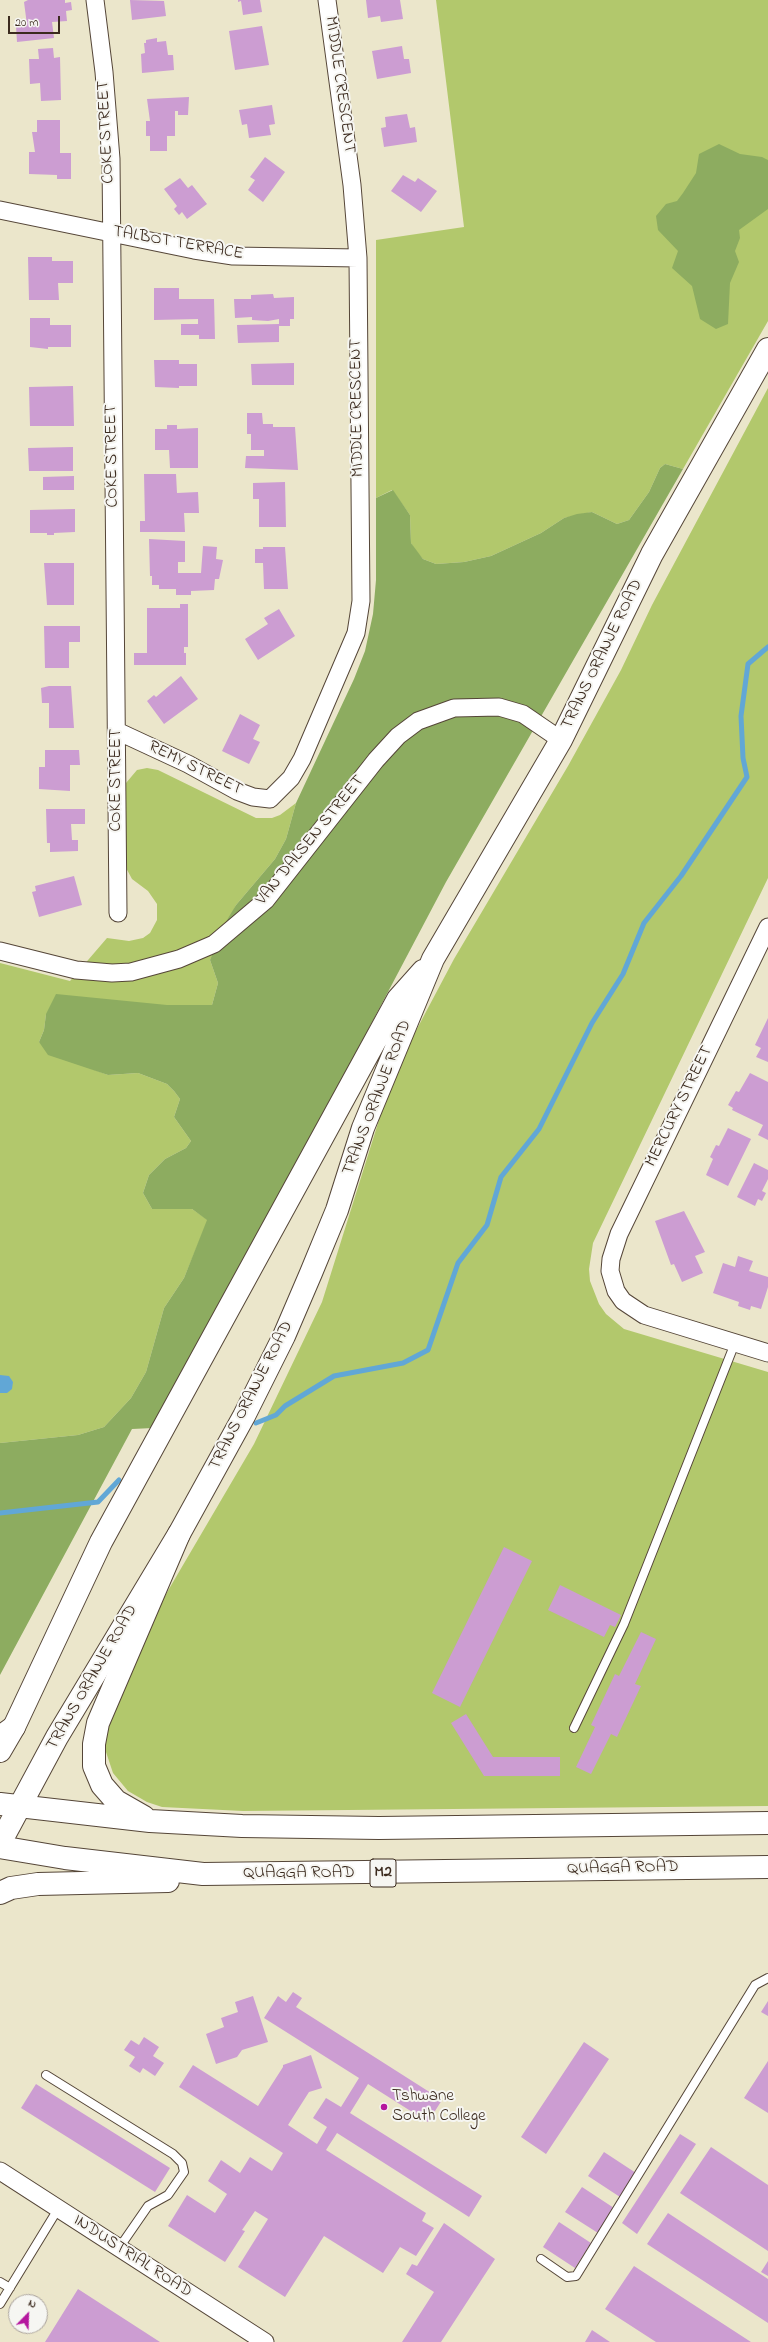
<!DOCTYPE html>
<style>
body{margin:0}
#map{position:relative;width:768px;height:2342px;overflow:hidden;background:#ebe6cb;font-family:"Indie Flower",sans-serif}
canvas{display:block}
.north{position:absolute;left:8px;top:2294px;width:40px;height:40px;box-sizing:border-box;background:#f6f6f2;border:1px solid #aba49d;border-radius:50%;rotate:23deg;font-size:11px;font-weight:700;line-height:16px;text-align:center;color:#3b2a1e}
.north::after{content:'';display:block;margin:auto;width:14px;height:18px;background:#b5179e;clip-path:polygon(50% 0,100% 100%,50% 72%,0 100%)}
.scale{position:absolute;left:8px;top:16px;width:52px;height:18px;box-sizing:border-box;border:2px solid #3b2a1e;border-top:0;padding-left:5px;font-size:12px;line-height:14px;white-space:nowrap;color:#3b2a1e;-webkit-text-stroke:3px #f6f6f2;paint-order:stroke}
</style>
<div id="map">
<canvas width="768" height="2342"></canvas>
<div class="north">N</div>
<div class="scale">20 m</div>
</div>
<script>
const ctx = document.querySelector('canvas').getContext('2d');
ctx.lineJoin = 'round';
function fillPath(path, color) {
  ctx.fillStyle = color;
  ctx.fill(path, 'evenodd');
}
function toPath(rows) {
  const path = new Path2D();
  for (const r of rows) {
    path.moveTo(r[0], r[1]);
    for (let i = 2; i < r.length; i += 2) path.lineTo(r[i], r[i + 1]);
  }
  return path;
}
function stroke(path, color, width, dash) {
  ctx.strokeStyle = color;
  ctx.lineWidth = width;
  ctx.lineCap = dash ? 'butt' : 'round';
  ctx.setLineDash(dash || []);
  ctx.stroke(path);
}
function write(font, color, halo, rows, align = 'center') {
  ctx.font = font + ' "Indie Flower",sans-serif';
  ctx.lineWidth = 4;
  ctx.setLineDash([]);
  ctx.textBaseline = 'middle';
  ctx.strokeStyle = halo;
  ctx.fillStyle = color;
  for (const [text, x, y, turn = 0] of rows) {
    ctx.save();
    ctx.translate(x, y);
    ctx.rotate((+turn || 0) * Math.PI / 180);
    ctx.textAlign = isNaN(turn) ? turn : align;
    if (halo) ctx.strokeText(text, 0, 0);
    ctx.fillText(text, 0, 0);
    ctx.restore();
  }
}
fillPath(toPath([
 [436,0,768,0,768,321,683,469,665,464,660,468,649,492,629,520,617,524,592,512,564,518,541,533,491,556,464,562,436,564,423,559,414,549,411,543,410,515,392,490,376,498,376,240,464,227],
 [768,388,768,878,593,1243,589,1269,590,1281,599,1304,606,1314,624,1329,768,1372,768,1806,243,1811,162,1807,147,1802,128,1791,113,1773,105,1749,106,1725,159,1606,254,1444,322,1302,384,1104,410,1042,454,959,568,766,621,670,652,605],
 [147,768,158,770,256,818,272,818,280,815,296,803,286,839,275,859,236,905,210,960,218,983,212,1005,167,1005,46,1014,44,1030,39,1042,79,1064,108,1075,138,1073,167,1084,174,1091,180,1099,174,1117,191,1141,186,1148,165,1159,149,1175,143,1193,152,1209,192,1209,208,1220,184,1278,164,1308,146,1372,131,1398,104,1427,78,1435,0,1443,0,963,70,981,107,938,129,941,143,938,150,933,157,920,157,904,148,891,132,879,125,866,126,783,137,770]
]), '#b2c86c');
fillPath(toPath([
 [719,144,740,154,762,157,768,160,768,209,739,230,740,238,735,251,739,262,730,283,728,324,716,329,700,319,692,286,672,268,678,251,658,230,656,216,666,204,677,201,683,193,696,173,699,154],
 [665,464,683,469,446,882,275,1206,153,1428,132,1429,0,1675,0,1443,78,1435,104,1427,131,1398,146,1372,164,1308,184,1278,207,1220,192,1209,152,1209,143,1193,149,1175,165,1159,186,1148,191,1141,174,1117,180,1099,174,1091,167,1084,138,1073,108,1075,48,1055,39,1042,44,1030,46,1014,56,994,167,1005,212,1005,218,983,210,960,224,925,236,905,275,859,286,839,296,803,354,679,365,651,373,614,376,580,376,498,393,490,410,515,411,543,423,559,436,564,464,562,491,556,541,533,564,518,577,514,592,512,617,524,629,520,649,492,660,468]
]), '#8dac60');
fillPath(toPath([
 [0,1375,9,1376,13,1382,12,1389,7,1393,0,1393]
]), '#61a7d6');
stroke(toPath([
 [256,1423,276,1415,285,1406,334,1376,403,1363,428,1350,458,1263,487,1225,501,1177,539,1129,592,1023,623,974,644,923,681,876,747,777,743,758,741,716,748,664,768,647],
 [0,1513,98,1502,119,1480]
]), '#61a7d6', 5);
fillPath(toPath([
 [28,0,65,0,65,3,71,2,72,10,66,11,67,21,52,22,54,38,17,42,16,26,27,25,24,2],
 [130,0,164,1,166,16,132,20],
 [238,0,260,0,262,12,243,15,241,1,238,2],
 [366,0,400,0,403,19,381,22,380,16,368,18],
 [262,26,269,65,235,70,229,31],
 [157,38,157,42,166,41,168,55,173,55,174,70,142,73,141,54,145,53,144,43,146,43,146,40],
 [402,46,404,59,409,59,411,73,377,79,372,51],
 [53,48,54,58,60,57,61,100,41,101,40,83,30,84,29,59,39,59,38,49],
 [189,97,188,115,178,115,178,111,175,111,175,136,167,136,167,151,150,151,150,136,146,136,146,121,150,121,147,99],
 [272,105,275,124,269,125,271,135,249,138,247,124,242,125,239,110],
 [407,114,410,128,415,127,417,142,384,147,381,128,386,127,385,117],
 [37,120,60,120,60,153,71,153,71,179,57,179,57,175,29,174,29,152,35,152,32,132,37,132],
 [265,157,285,172,263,202,248,190,255,180,250,177],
 [403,175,415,182,418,178,437,191,421,212,391,191],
 [180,178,188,188,192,185,207,204,187,219,182,212,179,215,174,209,177,206,164,189],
 [28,257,52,257,52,261,73,261,73,283,58,283,59,300,29,300],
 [154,288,179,288,179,299,214,299,215,339,199,339,199,335,181,335,181,324,198,324,198,319,154,320],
 [273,294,274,298,294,297,294,319,290,319,290,326,279,326,279,342,238,343,237,325,279,324,279,319,268,321,252,320,252,317,235,318,234,299,251,299,251,295],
 [30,318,50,318,50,325,71,325,71,347,48,347,48,349,30,347],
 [154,360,179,360,179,364,197,364,197,386,179,386,179,388,155,387],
 [294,363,294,385,252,385,251,364],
 [73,386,74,426,30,426,29,387],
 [247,413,262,413,263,424,273,424,273,427,295,427,298,470,245,468,246,456,264,456,264,450,251,450,251,434,247,434],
 [167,425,177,425,177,429,198,428,198,468,170,468,169,450,155,450,155,429,167,429],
 [73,447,73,471,29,471,28,448],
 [144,474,176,474,177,493,198,492,199,513,184,513,185,532,140,532,140,521,145,521],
 [74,476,74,490,43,490,43,477],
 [285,482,286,527,259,527,259,499,253,499,253,483],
 [75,509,75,532,54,533,54,535,47,535,47,533,30,533,30,510],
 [149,539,185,541,185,562,178,562,178,573,201,573,203,546,217,547,216,559,223,560,219,579,215,579,214,590,191,591,191,595,176,595,176,589,159,589,159,585,152,585,152,576,150,576],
 [263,547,285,547,288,589,264,589,263,563,255,563,255,549,263,549],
 [44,563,74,563,74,605,47,605],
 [180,604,188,604,188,647,184,647,184,653,186,653,186,665,134,665,134,653,147,653,147,608,180,608],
 [279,609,295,636,258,660,245,639,268,624,264,618],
 [44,626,80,626,80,642,69,642,69,668,45,668],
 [181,676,198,699,164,724,147,701,154,695,156,697],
 [49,686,71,686,74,728,49,728,49,703,42,703,41,688],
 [240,714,260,725,253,739,260,742,249,764,222,751],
 [45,750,79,750,80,765,70,765,70,791,39,789,39,767,45,767],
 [46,809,85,809,85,824,71,824,72,840,78,840,78,851,50,852,50,843,47,843],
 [74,876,82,905,39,917,32,892,36,891,35,886],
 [768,1018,768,1062,756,1057,761,1048,755,1045],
 [750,1073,768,1082,768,1140,758,1135,763,1125,732,1110,733,1108,728,1105,736,1091,739,1092],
 [728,1128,751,1139,728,1186,706,1175,713,1159,710,1157,716,1145,719,1146],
 [754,1163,768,1170,768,1179,762,1191,766,1193,762,1201,758,1199,755,1206,737,1197],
 [684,1211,705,1252,695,1256,703,1273,682,1282,674,1264,671,1265,655,1221],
 [738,1256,753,1261,749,1271,768,1277,768,1287,761,1309,751,1306,750,1310,738,1306,739,1302,713,1293,723,1263,735,1267],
 [504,1547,532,1561,460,1707,432,1693],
 [560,1585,621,1615,615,1627,610,1625,604,1637,548,1610],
 [641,1632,656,1639,635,1684,641,1686,617,1737,611,1734,591,1774,576,1767,595,1727,591,1725,615,1674,619,1676],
 [466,1714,493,1757,560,1757,560,1776,484,1776,451,1723],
 [293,1992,302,1998,296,2007,442,2100,428,2122,368,2084,350,2113,482,2196,469,2217,337,2133,326,2150,426,2213,422,2221,434,2228,416,2256,400,2247,383,2273,324,2236,285,2297,238,2267,268,2219,255,2211,242,2230,245,2231,225,2262,168,2226,187,2195,215,2213,227,2194,208,2181,221,2160,240,2173,250,2157,272,2171,283,2153,179,2087,193,2065,258,2106,283,2067,283,2065,311,2055,322,2088,309,2092,288,2125,317,2144,327,2127,313,2118,326,2098,341,2107,359,2078,264,2018,278,1996,286,2002],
 [253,1996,268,2042,242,2050,237,2057,216,2064,206,2034,224,2027,221,2018,238,2012,235,2002],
 [768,2001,768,2016,761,2012],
 [144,2037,159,2047,153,2056,164,2063,155,2076,143,2068,140,2073,129,2066,135,2057,124,2050,131,2040,139,2045],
 [584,2042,609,2059,546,2154,521,2137],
 [768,2061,768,2113,744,2098],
 [36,2084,170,2168,155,2192,21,2108],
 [680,2134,696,2144,637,2234,622,2223],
 [711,2147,768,2185,768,2251,680,2193],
 [604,2152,636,2173,620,2197,588,2176],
 [582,2187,614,2208,598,2233,565,2212],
 [668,2213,768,2279,768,2323,647,2244],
 [559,2222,591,2243,575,2268,543,2247],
 [444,2223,495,2259,441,2342,402,2342,434,2292,406,2274,412,2264,417,2266],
 [768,2261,768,2276,761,2272],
 [634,2266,751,2342,656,2342,605,2309],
 [78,2289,160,2342,45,2342],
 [592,2330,610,2342,585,2342]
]), '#cc9dd2');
const lane = toPath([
 [574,1728,624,1624,735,1343],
 [46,2075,173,2154,182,2163,184,2172,168,2195,148,2206,119,2248],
 [541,2259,567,2277,576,2276,755,1985,768,1978],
 [0,2282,10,2288],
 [0,2304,58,2209]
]);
const street = toPath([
 [95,0,104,72,111,159,118,913],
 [0,210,194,250,233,256,358,258],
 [117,731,188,764,237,791,253,797,270,799,291,778,302,759,356,633,361,601,358,258,352,185,327,0],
 [768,927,619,1234,611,1259,610,1271,616,1291,623,1301,644,1315,768,1353],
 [0,951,76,970,112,973,131,972,179,959,214,944,266,900,376,760,398,736,418,721,454,708,499,707,523,714,561,740],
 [0,2171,265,2342]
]);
const secondary = toPath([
 [0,1751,14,1727,101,1542,398,999,423,971],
 [0,1843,57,1737,179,1534,244,1416,284,1336,311,1273,337,1210,363,1128,433,959,561,740,652,554,768,349]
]);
const primary = toPath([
 [0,1737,14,1727],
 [0,1804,150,1821,242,1826,379,1828,768,1823],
 [144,1817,116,1801,102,1785,94,1766,94,1744,98,1723,179,1534],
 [0,1847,65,1858,203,1874,768,1867],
 [0,1893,11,1888,38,1884,168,1881]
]);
stroke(lane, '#554638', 10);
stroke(street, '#554638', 19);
stroke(secondary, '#554638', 24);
stroke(primary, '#554638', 24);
stroke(lane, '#fff', 8);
stroke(street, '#fff', 17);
stroke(secondary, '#fff', 22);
stroke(primary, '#fff', 22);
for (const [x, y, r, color] of [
 [384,2107,4,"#b5179e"]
]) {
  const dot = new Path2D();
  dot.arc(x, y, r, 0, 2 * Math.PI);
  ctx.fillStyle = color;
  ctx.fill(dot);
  stroke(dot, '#f6f6f2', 1.5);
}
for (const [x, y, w] of [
 [383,1873,26]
]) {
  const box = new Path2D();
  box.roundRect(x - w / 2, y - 14, w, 28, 3);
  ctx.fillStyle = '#f6f6f2';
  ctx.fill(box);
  stroke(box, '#3b2a1e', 1);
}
write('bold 16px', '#3b2a1e', null, [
 ["M2",383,1873]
]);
write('17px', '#3b2a1e', '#f6f6f2', [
 ["MIDDLE CRESCENT",339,85,82],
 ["COKE STREET",107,132,-93],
 ["TALBOT TERRACE",178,244,10],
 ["MIDDLE CRESCENT",358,408,-91],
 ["COKE STREET",113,456,-91],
 ["TRANS ORANJE ROAD",603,655,-64],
 ["REMY STREET",195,769,26],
 ["COKE STREET",117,780,-90],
 ["VAN DALSEN STREET",311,841,-51],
 ["TRANS ORANJE ROAD",378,1098,-69],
 ["MERCURY STREET",680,1107,-64],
 ["TRANS ORANJE ROAD",252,1396,-63],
 ["TRANS ORANJE ROAD",93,1678,-60],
 ["QUAGGA ROAD",623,1869,-1],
 ["QUAGGA ROAD",299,1874],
 ["INDUSTRIAL ROAD",132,2257,33]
]);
write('17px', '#3b2a1e', '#f6f6f2', [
 ["Tshwane",392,2097],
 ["South College",392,2117]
], 'left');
</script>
